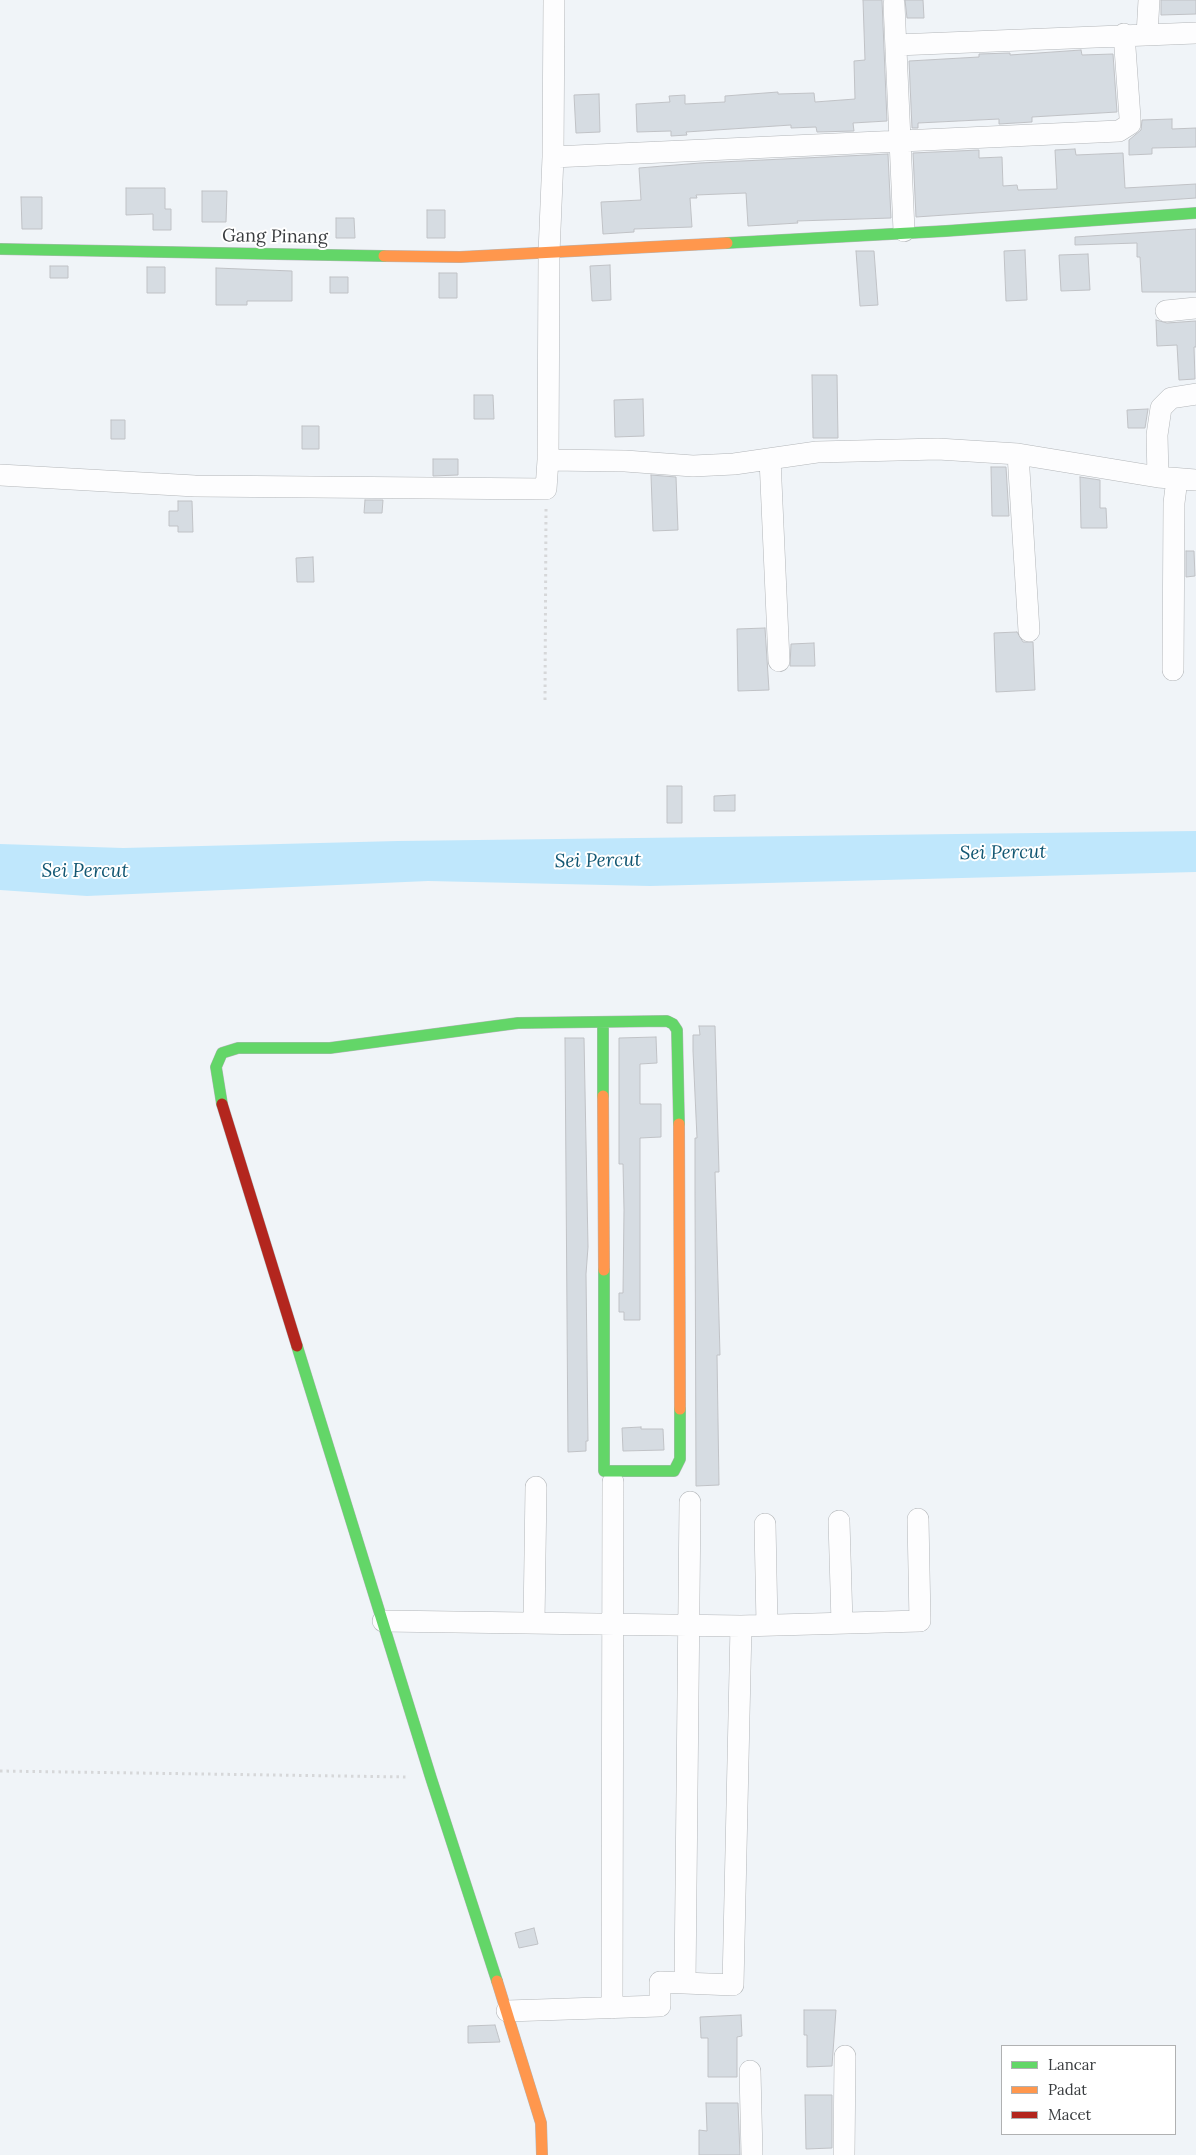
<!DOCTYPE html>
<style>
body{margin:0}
#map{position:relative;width:1196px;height:2155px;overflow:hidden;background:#f0f4f8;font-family:Lora,serif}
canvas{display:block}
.legend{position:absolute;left:1001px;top:2045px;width:175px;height:90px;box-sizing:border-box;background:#fff;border:1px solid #b0b1b2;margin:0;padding:6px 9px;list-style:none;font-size:15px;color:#393c3f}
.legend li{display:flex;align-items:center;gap:10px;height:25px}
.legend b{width:25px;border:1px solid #b0b1b2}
</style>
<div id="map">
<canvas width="1196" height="2155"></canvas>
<ul class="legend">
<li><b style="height:6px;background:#63d668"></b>Lancar</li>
<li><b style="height:6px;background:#ff974d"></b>Padat</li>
<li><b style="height:6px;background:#b3261e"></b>Macet</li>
</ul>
</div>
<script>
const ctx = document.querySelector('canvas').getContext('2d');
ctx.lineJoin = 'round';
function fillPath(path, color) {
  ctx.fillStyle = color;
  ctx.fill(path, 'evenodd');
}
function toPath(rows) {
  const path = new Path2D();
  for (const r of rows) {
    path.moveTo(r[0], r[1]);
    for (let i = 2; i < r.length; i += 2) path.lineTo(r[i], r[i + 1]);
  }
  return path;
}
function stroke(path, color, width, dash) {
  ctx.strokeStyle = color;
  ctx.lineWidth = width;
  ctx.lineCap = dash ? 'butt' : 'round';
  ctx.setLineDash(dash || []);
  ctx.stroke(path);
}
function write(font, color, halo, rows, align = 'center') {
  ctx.font = font + ' Lora,serif';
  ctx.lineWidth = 4;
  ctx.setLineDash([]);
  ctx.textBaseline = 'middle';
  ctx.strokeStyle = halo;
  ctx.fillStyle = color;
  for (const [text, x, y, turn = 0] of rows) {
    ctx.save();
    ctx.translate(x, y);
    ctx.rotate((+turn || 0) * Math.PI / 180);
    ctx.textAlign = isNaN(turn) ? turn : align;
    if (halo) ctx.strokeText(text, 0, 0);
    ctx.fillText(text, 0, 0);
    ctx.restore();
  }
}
fillPath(toPath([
 [1196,831,1196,872,650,886,428,881,87,896,0,890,0,844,123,848,398,841]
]), '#bfe7fc');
const building = toPath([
 [863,0,882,0,887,121,853,123,854,131,817,132,816,127,791,128,791,125,686,132,687,135,671,136,671,131,637,132,636,104,670,102,669,96,685,95,685,104,725,102,725,96,778,92,778,94,814,93,815,102,855,99,854,61,865,60,863,0],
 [905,0,923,0,924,18,907,18,905,0],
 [1161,0,1196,0,1196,14,1161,15,1161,0],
 [1081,50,1082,55,1113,54,1117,112,1032,117,1032,122,999,124,999,119,918,123,918,128,912,128,909,61,979,57,979,54,1010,53,1010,55,1081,50],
 [599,94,600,132,576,133,574,95,599,94],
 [1172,119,1172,129,1196,128,1196,147,1152,148,1152,154,1129,155,1129,140,1141,130,1142,120,1172,119],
 [1075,149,1076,155,1123,153,1125,188,1196,184,1196,198,916,217,913,153,979,150,979,158,1002,157,1003,186,1017,185,1018,190,1057,189,1055,150,1075,149],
 [888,154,891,218,797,221,798,223,748,226,746,193,696,195,697,198,690,198,692,227,634,229,634,232,603,234,601,202,641,200,639,168,700,163,888,154],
 [126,188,165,188,165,209,171,209,171,230,153,230,153,214,126,215,126,188],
 [202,191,227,191,226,222,202,222,202,191],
 [21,197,42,197,42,229,22,229,21,197],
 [427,210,445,210,445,238,427,238,427,210],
 [336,218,354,218,355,238,336,238,336,218],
 [1196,229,1196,292,1142,292,1140,257,1137,257,1137,243,1075,245,1075,237,1196,229],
 [1025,250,1027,300,1006,301,1004,251,1025,250],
 [856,251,874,251,878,305,860,306,856,251],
 [1088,254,1090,290,1061,291,1059,255,1088,254],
 [610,265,611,300,592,301,590,266,610,265],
 [50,266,68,266,68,278,50,278,50,266],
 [147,267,165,267,165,293,147,293,147,267],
 [216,268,292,271,292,301,247,301,247,305,216,305,216,268],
 [439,273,457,273,457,298,439,298,439,273],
 [330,277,348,277,348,293,330,293,330,277],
 [1156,320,1167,323,1196,321,1196,347,1194,347,1195,379,1179,380,1177,345,1157,346,1156,320],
 [812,375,837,375,838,438,813,438,812,375],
 [474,395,493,395,494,419,474,419,474,395],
 [643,399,644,436,615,437,614,400,643,399],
 [1148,409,1145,428,1128,428,1127,410,1148,409],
 [111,420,125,420,125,439,111,439,111,420],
 [302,426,319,426,319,449,302,449,302,426],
 [433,459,458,459,458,475,433,476,433,459],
 [991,467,1006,467,1009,516,992,516,991,467],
 [651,475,676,477,678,530,653,531,651,475],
 [1080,477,1100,480,1100,508,1106,508,1107,528,1081,528,1080,477],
 [365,500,383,500,382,513,364,513,365,500],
 [178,501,192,501,193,532,178,532,178,526,169,526,169,511,178,511,178,501],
 [1186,551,1194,551,1195,576,1186,577,1186,551],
 [313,557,314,582,297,582,296,558,313,557],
 [765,628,769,690,738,691,737,629,765,628],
 [1017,632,1023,642,1033,642,1035,690,996,692,994,633,1017,632],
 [814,643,815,666,790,666,791,644,814,643],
 [667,786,682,786,682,823,667,823,667,786],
 [735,795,735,811,714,811,714,796,735,795],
 [699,1026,715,1026,719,1172,715,1172,720,1355,717,1355,719,1485,696,1486,695,1192,695,1138,697,1138,693,1051,693,1035,700,1035,699,1026],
 [656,1037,657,1063,640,1064,640,1104,661,1104,661,1137,640,1138,640,1320,624,1320,624,1312,619,1312,619,1293,623,1293,624,1210,623,1164,619,1164,619,1038,656,1037],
 [565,1038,584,1038,588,1247,586,1274,588,1441,586,1441,586,1451,568,1452,565,1038],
 [641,1427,641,1429,663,1429,664,1450,623,1451,622,1428,641,1427],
 [534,1928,538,1944,519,1948,515,1933,534,1928],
 [804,2010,836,2010,832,2066,807,2067,807,2035,804,2035,804,2010],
 [741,2015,742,2036,737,2037,737,2077,708,2077,708,2038,701,2038,700,2017,741,2015],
 [495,2025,500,2042,468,2043,468,2026,495,2025],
 [805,2095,832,2095,832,2148,806,2149,805,2095],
 [706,2103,738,2103,740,2155,699,2155,699,2130,707,2131,706,2103]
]);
fillPath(building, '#d6dce2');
stroke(building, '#c0c2c6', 1);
const street = toPath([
 [894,4,904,231],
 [1147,35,1149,0],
 [896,45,1196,33],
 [553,157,1119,131,1130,124,1130,118,1124,34],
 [1166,311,1196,308],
 [1018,454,1029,631],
 [770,459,779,661],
 [548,460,625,461,693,466,734,464,817,452,938,449,1018,454,1158,477,1196,480],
 [0,475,195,486,546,489,548,460,549,253,553,157,554,0],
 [1158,477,1157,435,1161,408,1171,398,1196,394],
 [1173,670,1174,503,1177,479],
 [839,1521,842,1623],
 [765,1524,767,1625],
 [383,1621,741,1626,920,1621,918,1519],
 [534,1623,536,1487],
 [685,1983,690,1502],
 [612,2008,613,1482],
 [507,2011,660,2006,660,1982,733,1985,741,1626],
 [750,2071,752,2155],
 [844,2155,845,2056]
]);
const fast = toPath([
 [727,243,946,231,1196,213],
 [0,249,384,256],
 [603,1022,603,1096],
 [222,1104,216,1067,222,1053,238,1048,330,1048,518,1023,667,1021,673,1024,677,1030,679,1124],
 [604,1270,604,1471,674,1471,680,1459,680,1409],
 [297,1346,431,1778,497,1981]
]);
const slow = toPath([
 [384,256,460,257,727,243],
 [603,1096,604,1270],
 [679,1124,680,1409],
 [497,1981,541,2123,542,2155]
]);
const jam = toPath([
 [222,1104,297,1346]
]);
stroke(street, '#b3b6b9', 22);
stroke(fast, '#b3b6b9', 12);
stroke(slow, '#b3b6b9', 12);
stroke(jam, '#b3b6b9', 12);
stroke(toPath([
 [545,700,546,508],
 [0,1771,408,1777]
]), '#d6d7d9', 3, [2.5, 4]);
stroke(street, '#fdfdfe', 21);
stroke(fast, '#63d668', 11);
stroke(slow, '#ff974d', 11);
stroke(jam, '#b3261e', 11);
write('18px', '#393c3f', '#fff', [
 ["Gang Pinang",275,237,1]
]);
write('italic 19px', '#125773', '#fff', [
 ["Sei Percut",1003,853,-1],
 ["Sei Percut",598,861,-1],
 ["Sei Percut",85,872]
]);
</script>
